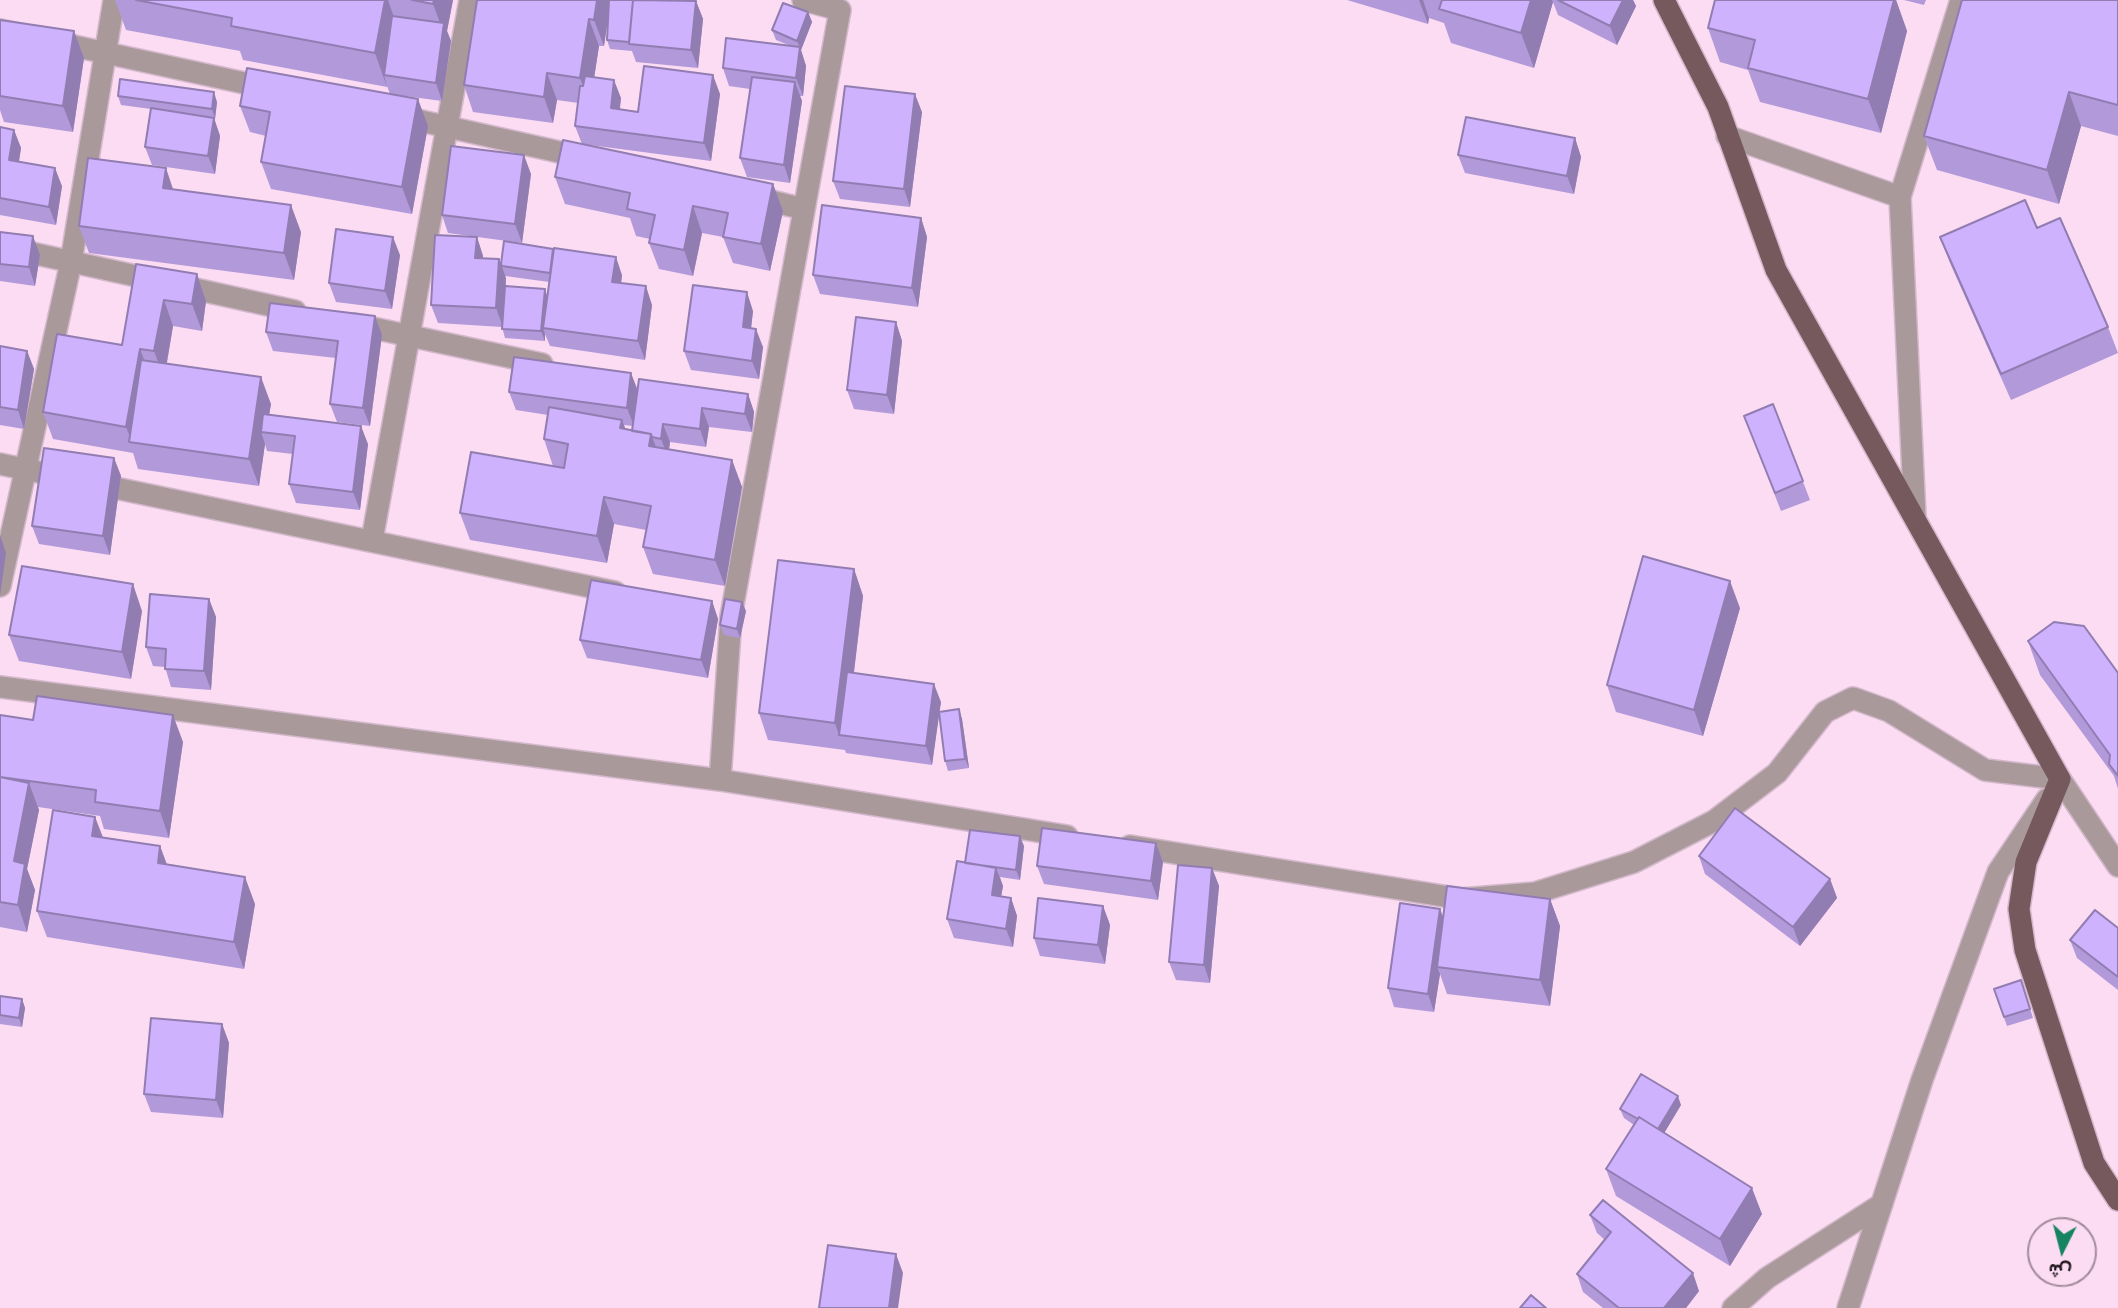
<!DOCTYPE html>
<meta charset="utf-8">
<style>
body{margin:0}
#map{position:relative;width:2118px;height:1308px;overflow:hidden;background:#fbdcf2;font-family:Poppins,Vazirmatn,sans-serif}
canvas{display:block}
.north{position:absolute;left:2027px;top:1217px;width:70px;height:70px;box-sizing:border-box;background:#fbdcf2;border:2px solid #a28b9c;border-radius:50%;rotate:186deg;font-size:19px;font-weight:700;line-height:28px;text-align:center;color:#1d121a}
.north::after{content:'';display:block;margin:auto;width:24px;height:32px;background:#168461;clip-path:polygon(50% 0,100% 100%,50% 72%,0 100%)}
</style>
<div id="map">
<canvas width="2118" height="1308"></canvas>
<div class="north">ش</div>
</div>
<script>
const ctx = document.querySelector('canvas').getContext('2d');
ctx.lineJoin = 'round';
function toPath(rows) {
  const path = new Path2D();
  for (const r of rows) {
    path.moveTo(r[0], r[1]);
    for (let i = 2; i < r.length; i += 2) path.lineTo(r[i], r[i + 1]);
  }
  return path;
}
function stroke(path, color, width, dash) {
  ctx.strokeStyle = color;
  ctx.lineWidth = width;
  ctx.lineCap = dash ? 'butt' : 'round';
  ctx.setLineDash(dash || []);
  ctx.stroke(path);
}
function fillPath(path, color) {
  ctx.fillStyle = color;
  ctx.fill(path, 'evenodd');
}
const minor = toPath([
 [0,30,272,89],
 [399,116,586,158],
 [1727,136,1900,197],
 [754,197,804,209],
 [0,246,295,311],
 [354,324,542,364],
 [0,464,615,592],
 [1915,517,1900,197,1961,0],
 [372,540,470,0],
 [0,586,71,262,114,0],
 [0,687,720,780,1067,836],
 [720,780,731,616,840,10,803,0],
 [1130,846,1462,899,1535,893,1634,862,1714,821,1777,773,1825,712,1853,698,1889,711,1985,770,2060,779,2118,866],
 [1733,1308,1767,1278,1882,1204],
 [1848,1308,1922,1080,1998,872,2047,799]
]);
const major = toPath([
 [1664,0,1718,107,1776,270,2060,779,2026,862,2019,909,2025,950,2094,1163,2118,1200]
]);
stroke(minor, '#d3b8cb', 24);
stroke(major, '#d3b8cb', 24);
stroke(minor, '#aa999b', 21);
stroke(major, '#76595d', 21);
fillPath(toPath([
 [115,0,453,0,447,31,451,41,442,101,390,94,387,86,387,87,243,60,240,51,126,30],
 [477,0,696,1,703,19,698,68,636,62,632,51,610,49,607,40,608,14,604,46,599,46,594,77,621,98,620,109,638,112,720,94,711,161,582,144,575,126,578,103,557,100,553,123,473,112,464,85],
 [1347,0,1633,0,1636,6,1617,45,1558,15,1553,2,1534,68,1451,43,1444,23,1429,18,1428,24],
 [1715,0,1896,0,1907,31,1881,133,1760,102,1748,70,1720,62,1708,28],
 [1904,0,1926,0,1924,5],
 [2118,0,2118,136,2081,126,2059,204,1937,170,1924,136],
 [808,12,812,22,801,50,806,66,803,96,800,96,802,101,790,183,747,177,740,158,750,89,729,86,723,68,791,46,776,40,772,30],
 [0,20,74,31,84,58,73,132,4,122,0,110],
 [118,96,217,102,215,119,214,118,220,136,215,174,152,165,145,147,151,109,121,105],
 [240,106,428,126,412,214,271,189,261,162,266,136,250,132],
 [922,112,910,207,840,199,833,181],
 [0,127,14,130,21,148,19,162,62,186,56,225,0,215],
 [1575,138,1581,157,1574,194,1465,173,1458,155],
 [531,174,522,243,448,233,442,215],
 [555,177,773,184,783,211,770,271,733,263,723,237,702,233,693,276,659,269,649,243,650,239,636,236,630,218,565,204],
 [174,189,301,232,294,280,89,253,79,226],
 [921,218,927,237,918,307,820,294,813,275],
 [2037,228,2108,327,2118,353,2011,400,1950,263,1940,237],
 [0,232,40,255,35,286,0,281],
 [477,237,483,256,483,259,499,259,501,264,622,275,621,283,652,305,645,360,550,346,545,334,545,341,505,338,502,327,438,323,431,305],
 [505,276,549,282,547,296,506,286],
 [400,255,392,309,336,302,329,283],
 [136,264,197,274,206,301,202,331,173,326,167,363,271,404,269,415,368,444,360,510,296,503,289,484,293,454,267,451,265,444,259,486,138,469,133,453,53,439,43,412,122,345],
 [753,311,751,328,763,347,759,379,691,370,684,351],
 [375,316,382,335,370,426,337,422,330,404,336,358,273,351,266,332],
 [896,322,902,341,894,414,854,409,847,390],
 [0,346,27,351,34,369,24,429,0,425],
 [637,390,748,394,754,412,752,432,709,427,706,447,670,442,669,449,732,460,742,487,725,586,653,574,643,547,646,530,614,524,607,563,470,540,460,513,553,466,544,439,548,415,516,410,509,392],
 [624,425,633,426,632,431,625,429],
 [1773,404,1810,500,1781,511,1751,434],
 [114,458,121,476,110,555,39,544,32,526],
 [854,569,863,596,854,673,941,702,939,712,959,709,962,719,969,768,948,771,945,761,939,713,932,765,846,753,845,750,768,740,759,713],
 [209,599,216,617,211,690,171,687,165,667,153,666,146,647],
 [712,601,718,619,708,678,587,658,580,640],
 [1740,608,1703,736,1616,712,1607,685],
 [142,611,131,679,19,661,9,635],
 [746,611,740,638,724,635,720,625],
 [2028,641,2118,673,2118,789,2114,776,2040,675],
 [0,715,183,742,169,838,104,829,100,816,38,807,39,810,27,869,35,890,27,932,0,927],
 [95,817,103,837,160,846,167,865,255,904,244,969,47,937,37,911],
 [1156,843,1163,862,1158,900,1044,884,1037,866],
 [1024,846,1020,880,1000,877,1003,886,1001,896,1011,898,1017,916,1013,947,954,938,947,919,965,863],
 [1699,856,1830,879,1837,898,1800,946,1705,874],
 [1212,868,1219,886,1210,983,1176,980,1169,962],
 [1550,899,1560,926,1550,1006,1447,994,1440,974,1434,1012,1394,1007,1388,988,1443,918],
 [1103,906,1110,925,1105,964,1040,956,1034,938],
 [2118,928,2118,990,2077,958,2070,940],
 [2021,980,2033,1018,2007,1026,1994,989],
 [0,996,22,999,25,1008,22,1027,0,1024],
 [222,1024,229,1043,223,1118,151,1112,144,1094],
 [1681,1105,1664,1133,1762,1214,1730,1266,1616,1196,1606,1169,1634,1125,1624,1118,1620,1109],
 [1590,1215,1699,1291,1686,1308,1603,1308,1583,1292,1577,1274,1605,1240,1597,1233]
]), '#b299da');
fillPath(toPath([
 [385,0,388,0,398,29,384,75,387,87,375,53],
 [434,0,453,0,447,31,451,41,442,101,436,83,443,31,433,4],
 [597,0,611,0,604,46,594,20],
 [1419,0,1423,0,1429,18,1428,24],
 [1531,0,1552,0,1553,2,1534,68,1521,33],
 [1623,0,1633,0,1636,6,1617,45,1610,26],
 [1894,0,1896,0,1907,31,1881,133,1868,99],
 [696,1,703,19,698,68,691,50],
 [808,12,812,22,801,50,797,41],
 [589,19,599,46,590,105,580,78],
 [74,31,84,58,73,132,63,106],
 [800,47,806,66,803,96,796,78],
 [547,73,557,100,553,123,544,97],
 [713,75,720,94,711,161,704,143],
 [614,80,621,98,617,127,611,108],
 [795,82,802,101,790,183,784,165],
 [214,92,217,102,215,119,212,109],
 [2069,92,2081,126,2059,204,2047,170],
 [915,94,922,112,910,207,904,189],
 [418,99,428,126,412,214,402,187],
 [214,118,220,136,215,174,208,156],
 [14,130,21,148,16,178,9,160],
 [1575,138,1581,157,1574,194,1567,176],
 [524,155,531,174,522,243,515,224],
 [55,168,62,186,56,225,49,207],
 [166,168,175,195,163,188],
 [773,184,783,211,770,271,761,244],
 [291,205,301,232,294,280,284,253],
 [693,206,702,233,693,276,684,250],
 [921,218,927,237,918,307,912,288],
 [33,236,40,255,35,286,29,267],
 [393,237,400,255,392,309,385,291],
 [477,237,483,256,482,277,475,258],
 [616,257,622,275,619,300,612,282],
 [499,259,506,278,503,327,496,308],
 [197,274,206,301,202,331,192,304],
 [646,286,652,305,645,360,638,341],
 [545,289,548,299,543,328,545,334,545,341,541,331],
 [747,292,753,311,749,346,743,327],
 [164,300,173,326,164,378,154,351],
 [375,316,382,335,370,426,363,408],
 [896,322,902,341,894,414,887,395],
 [756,329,763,347,759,379,752,361],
 [140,349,150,376,132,442,126,427],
 [27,351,34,369,24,429,18,410],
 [631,373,638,391,634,426,627,408],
 [261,377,271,404,266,433,261,432,265,444,259,486,249,459],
 [748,394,754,412,752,432,745,414],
 [702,408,709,427,706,447,700,429],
 [622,420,632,446,620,428],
 [663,424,670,442,668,457,661,439],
 [361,426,368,444,360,510,353,492],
 [651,434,661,460,649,446],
 [114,458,121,476,110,555,103,536],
 [732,460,742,487,725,586,715,560],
 [604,497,614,524,607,563,597,536],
 [0,535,6,553,0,596],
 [854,569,863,596,846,736,839,735,844,750,835,723],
 [1730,581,1740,608,1703,736,1694,710],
 [133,584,142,611,131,679,122,652],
 [209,599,216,617,211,690,204,671],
 [712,601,718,619,708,678,701,660],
 [742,602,746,611,740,638,737,629],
 [934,684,941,702,932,765,926,746],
 [959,709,962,719,969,768,965,759],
 [173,715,183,742,169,838,160,811],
 [29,783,39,810,27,869,35,890,27,932,18,905,14,861],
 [95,817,105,844,92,836],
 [1020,836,1024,846,1020,880,1016,870],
 [1156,843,1163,862,1158,900,1151,881],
 [160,846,170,873,158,863],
 [996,868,1003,886,998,914,992,895],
 [1212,868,1219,886,1210,983,1204,965],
 [245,877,255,904,244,969,234,942],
 [1830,879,1837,898,1800,946,1793,927],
 [1011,898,1017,916,1013,947,1006,929],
 [1550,899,1560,926,1550,1006,1540,980],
 [1103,906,1110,925,1105,964,1098,945],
 [1440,909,1447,927,1437,967,1440,974,1434,1012,1428,994],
 [22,999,25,1008,22,1027,19,1018],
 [222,1024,229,1043,223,1118,216,1100],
 [1678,1096,1681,1105,1660,1140,1657,1130],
 [1752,1188,1762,1214,1730,1266,1720,1239],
 [896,1254,903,1273,898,1308,889,1308],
 [1693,1273,1699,1291,1686,1308,1664,1308]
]), '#917db1');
const building = toPath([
 [136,0,385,0,375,53,231,26,232,18,136,0],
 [412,0,434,0,433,4,412,0],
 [477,0,597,0,594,20,589,19,580,78,547,73,544,97,464,85,477,0],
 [609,0,633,0,629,42,607,40,609,0],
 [633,0,696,1,691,50,629,44,633,0],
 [1442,0,1531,0,1521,33,1439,9,1442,0],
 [1558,0,1623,0,1610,26,1558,0],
 [1715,0,1894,0,1868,99,1748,68,1755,40,1708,28,1715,0],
 [1962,0,2118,0,2118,105,2069,92,2047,170,1924,136,1962,0],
 [783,3,808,12,797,41,772,30,783,3],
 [392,16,444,23,436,83,384,75,392,16],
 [0,20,74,31,63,106,0,96,0,20],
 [726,38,800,47,796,78,723,68,726,38],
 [644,66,713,75,704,143,575,126,580,86,583,86,585,76,614,80,611,108,638,112,644,66],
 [247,68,418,99,402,187,261,162,270,112,240,106,247,68],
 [752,77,795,82,784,165,740,158,752,77],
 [120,79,214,92,212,109,118,96,120,79],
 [845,86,915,94,904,189,833,181,845,86],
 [151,108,214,118,208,156,145,147,151,108],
 [1466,117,1575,138,1567,176,1458,155,1466,117],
 [0,127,14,130,9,160,55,168,49,207,0,198,0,127],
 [563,140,773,184,761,244,723,237,728,213,693,206,684,250,649,243,655,215,627,209,630,193,555,177,563,140],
 [451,146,524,155,515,224,442,215,451,146],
 [88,158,166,168,163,188,291,205,284,253,79,226,88,158],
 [2025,200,2037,228,2060,218,2108,327,2001,374,1940,237,2025,200],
 [822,205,921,218,912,288,813,275,822,205],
 [336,229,393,237,385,291,329,283,336,229],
 [0,232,33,236,29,267,0,264,0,232],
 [435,235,477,237,475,258,499,259,496,308,431,305,435,235],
 [504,241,553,249,550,273,502,266,501,264,504,241],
 [554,248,616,257,612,282,646,286,638,341,543,328,554,248],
 [136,264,197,274,192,304,164,300,154,351,140,349,126,427,43,412,57,334,122,345,136,264],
 [693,285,747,292,743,327,756,329,752,361,684,351,693,285],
 [505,286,545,289,541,331,502,329,505,286],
 [270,303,375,316,363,408,330,404,338,341,266,332,270,303],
 [856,317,896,322,887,395,847,390,856,317],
 [0,346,27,351,18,410,0,407,0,346],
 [514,357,631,373,627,408,509,392,514,357],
 [141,360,261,377,249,459,129,442,141,360],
 [639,379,748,394,745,414,702,408,700,429,663,424,661,439,652,437,651,434,632,431,639,379],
 [1773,404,1803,481,1775,493,1744,416,1773,404],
 [549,407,622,420,620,428,651,434,649,446,732,460,715,560,643,547,651,506,604,497,597,536,460,513,471,452,564,468,568,444,544,439,549,407],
 [263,414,361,426,353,492,289,484,295,436,261,432,263,414],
 [44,448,114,458,103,536,32,526,44,448],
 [1643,556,1730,581,1694,710,1607,685,1643,556],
 [778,560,854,569,835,723,759,713,778,560],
 [22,566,133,584,122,652,9,635,22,566],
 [591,580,712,601,701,660,580,640,591,580],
 [150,594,209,599,204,671,165,669,166,649,146,647,150,594],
 [725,599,742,602,737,629,720,625,725,599],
 [2054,622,2084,626,2118,673,2118,776,2109,764,2110,755,2028,641,2054,622],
 [847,672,934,684,926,746,839,735,847,672],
 [37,696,173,715,160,811,95,802,96,790,0,777,0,715,33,720,37,696],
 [959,709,965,759,945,761,939,712,959,709],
 [0,777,29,783,14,861,25,864,18,905,0,902,0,777],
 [1735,808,1830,879,1793,927,1699,856,1735,808],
 [53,810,95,817,92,836,160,846,158,863,245,877,234,942,37,911,53,810],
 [1042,828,1156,843,1151,881,1037,866,1042,828],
 [970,830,1020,836,1016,870,965,863,970,830],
 [957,861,996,868,992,895,1011,898,1006,929,947,919,957,861],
 [1178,865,1212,868,1204,965,1169,962,1178,865],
 [1447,886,1550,899,1540,980,1437,967,1447,886],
 [1038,898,1103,906,1098,945,1034,938,1038,898],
 [1400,903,1440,909,1428,994,1388,988,1400,903],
 [2095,910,2118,928,2118,977,2070,940,2095,910],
 [2021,980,2030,1009,2004,1017,1994,989,2021,980],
 [0,996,22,999,19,1018,0,1015,0,996],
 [151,1018,222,1024,216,1100,144,1094,151,1018],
 [1641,1074,1678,1096,1658,1129,1639,1117,1638,1119,1620,1109,1641,1074],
 [1639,1117,1752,1188,1720,1239,1606,1169,1639,1117],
 [1603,1200,1693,1273,1664,1308,1619,1308,1577,1274,1611,1232,1590,1215,1603,1200],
 [828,1245,896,1254,889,1308,819,1308,828,1245],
 [1531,1295,1546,1308,1520,1308,1531,1295]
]);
fillPath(building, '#cfb2fd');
stroke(building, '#917db1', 2);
</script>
